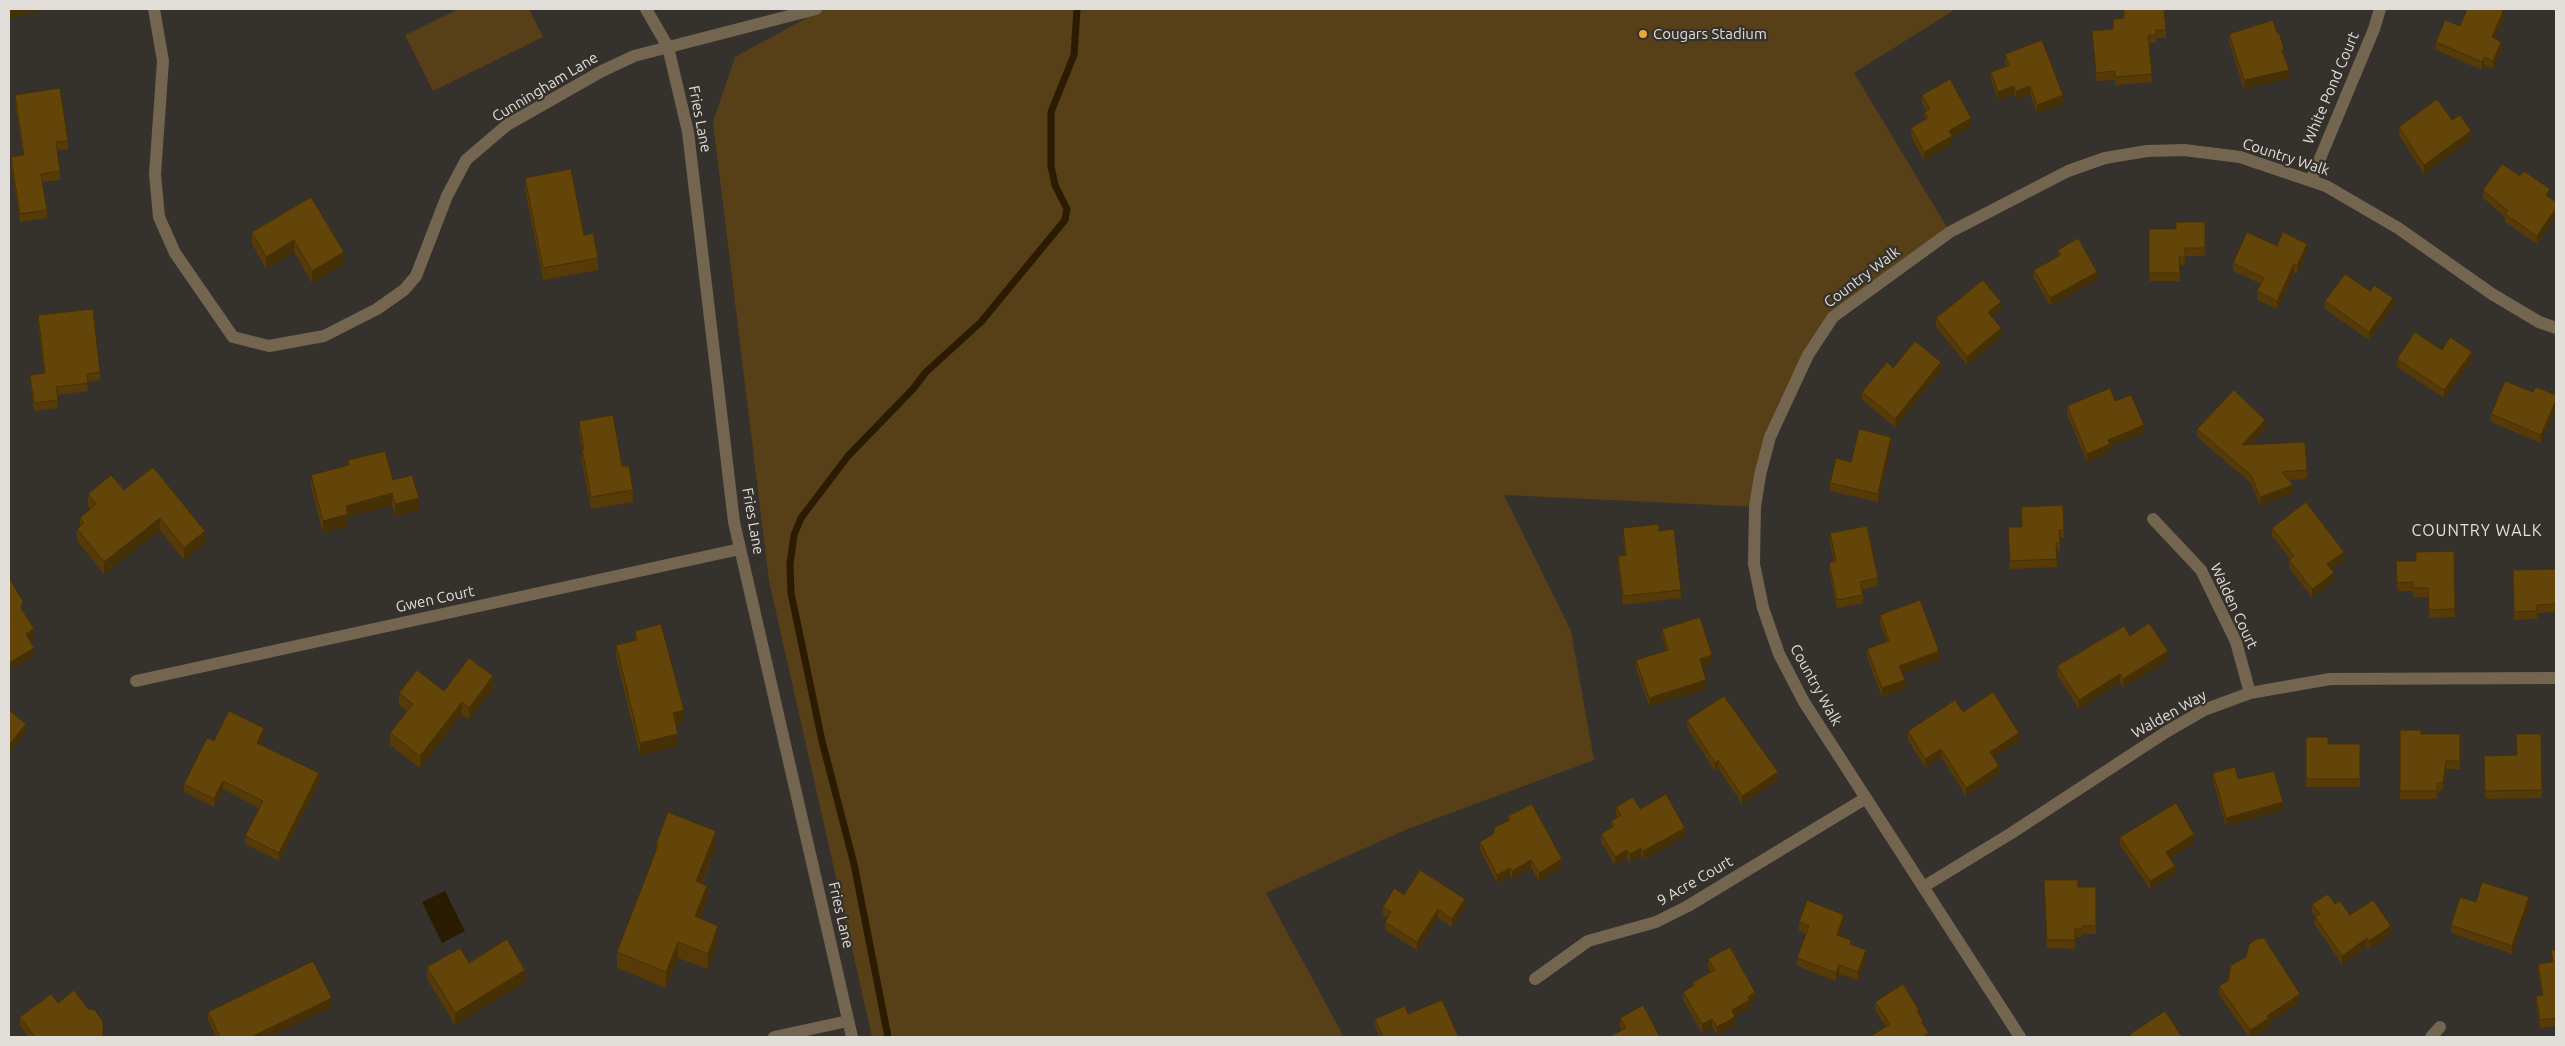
<!DOCTYPE html>
<style>
body{margin:0}
#map{position:relative;width:2565px;height:1046px;overflow:hidden;background:#35312c;font-family:Ubuntu,sans-serif}
canvas{display:block}
.frame{position:absolute;inset:0;border:10px solid #e1deda;pointer-events:none}
</style>
<div id="map">
<canvas width="2565" height="1046"></canvas>
<div class="frame"></div>
</div>
<script>
const ctx = document.querySelector('canvas').getContext('2d');
ctx.lineJoin = 'round';
function fillPath(path, color) {
  ctx.fillStyle = color;
  ctx.fill(path, 'evenodd');
}
function toPath(rows) {
  const path = new Path2D();
  for (const r of rows) {
    path.moveTo(r[0], r[1]);
    for (let i = 2; i < r.length; i += 2) path.lineTo(r[i], r[i + 1]);
  }
  return path;
}
function stroke(path, color, width, dash) {
  ctx.strokeStyle = color;
  ctx.lineWidth = width;
  ctx.lineCap = dash ? 'butt' : 'round';
  ctx.setLineDash(dash || []);
  ctx.stroke(path);
}
function write(font, color, halo, rows, align = 'center') {
  ctx.font = font + ' Ubuntu,sans-serif';
  ctx.lineWidth = 4.5;
  ctx.setLineDash([]);
  ctx.textBaseline = 'middle';
  ctx.strokeStyle = halo;
  ctx.fillStyle = color;
  for (const [text, x, y, turn = 0] of rows) {
    ctx.save();
    ctx.translate(x, y);
    ctx.rotate((+turn || 0) * Math.PI / 180);
    ctx.textAlign = isNaN(turn) ? turn : align;
    if (halo) ctx.strokeText(text, 0, 0);
    ctx.fillText(text, 0, 0);
    ctx.restore();
  }
}
fillPath(toPath([
 [459,9,529,9,543,37,433,91,405,35],
 [823,9,1956,9,1854,73,1950,232,1833,317,1770,437,1755,507,1504,495,1571,631,1594,760,1405,830,1266,893,1344,1037,872,1037,769,581,713,122,735,57]
]), '#573f18');
fillPath(toPath([
 [445,891,465,931,442,943,422,902]
]), '#2b1b00');
stroke(toPath([
 [888,1037,854,864,822,741,791,593,790,564,794,535,801,518,848,456,913,389,926,372,981,322,1065,220,1067,209,1055,185,1051,166,1051,112,1074,55,1077,9]
]), '#2b1b00', 7);
stroke(toPath([
 [154,9,163,61,155,174,159,217,175,253,233,337,269,346,324,336,377,309,404,290,416,276,447,196,466,160,507,125,602,71,634,56,816,9],
 [646,9,668,47,688,132,734,522,852,1037],
 [2311,180,2374,29,2380,9],
 [2153,519,2201,570,2236,642,2250,693],
 [136,681,740,549],
 [1923,887,2010,834,2166,732,2204,710,2250,693,2330,679,2556,678],
 [1535,979,1588,941,1656,922,1688,906,1866,798],
 [774,1037,848,1021],
 [2020,1037,1804,702,1779,654,1763,608,1754,564,1755,507,1760,475,1770,437,1808,355,1833,317,1950,232,2068,171,2105,158,2147,151,2184,150,2240,157,2326,186,2398,228,2492,294,2539,322,2556,328],
 [2431,1037,2440,1027]
]), '#746550', 12);
fillPath(toPath([
 [2124,9,2166,30,2166,38,2156,38,2156,43,2149,43,2152,82,2115,85,2115,80,2096,81,2092,31,2113,29,2124,18],
 [2504,17,2495,39,2501,50,2493,69,2484,65,2482,70,2436,50,2436,42,2460,26],
 [2229,34,2284,55,2289,78,2244,89,2229,42],
 [2005,54,2063,104,2037,113,2030,94,2016,99,2014,94,1998,100,1991,80,1991,72,2006,66,2005,62],
 [15,95,68,141,68,149,57,150,60,171,60,180,42,182,47,210,47,218,20,222,11,165,11,157,23,155,15,104],
 [1922,95,1971,126,1952,137,1952,144,1924,160,1911,137,1911,128,1925,120,1924,112,1926,111,1922,103],
 [2452,120,2471,139,2424,174,2399,135,2399,127],
 [525,178,584,235,598,258,598,270,543,280,525,190],
 [2483,190,2550,197,2556,202,2556,216,2537,244,2505,222,2505,217,2483,198],
 [311,197,344,264,312,283,294,252,266,269,252,244,252,232],
 [2205,222,2205,256,2185,256,2185,265,2180,265,2180,281,2149,281,2149,229,2176,229],
 [2277,246,2307,252,2297,274,2294,272,2277,309,2257,300,2257,291,2261,284,2233,271,2233,263],
 [2058,250,2097,280,2050,306,2034,278,2034,270,2058,256],
 [2370,291,2393,306,2369,340,2325,309,2325,301],
 [2001,310,1992,317,2001,337,1967,365,1936,327,1936,318],
 [38,315,100,372,100,380,87,382,88,391,57,395,58,408,34,411,30,383,30,375,44,373,38,323],
 [2397,359,2472,360,2444,398,2397,367],
 [1893,368,1941,370,1895,427,1862,400,1862,392],
 [2533,392,2556,395,2541,443,2491,422,2491,414],
 [2115,401,2144,433,2110,447,2110,452,2087,462,2067,414,2067,406],
 [579,421,622,466,633,490,633,502,591,509,582,462,582,449,579,433],
 [2265,428,2250,445,2307,470,2307,479,2288,480,2293,493,2260,505,2251,483,2197,437,2197,429],
 [1891,445,1878,502,1830,491,1830,483,1851,462],
 [348,460,393,480,419,510,395,516,392,505,348,517,348,526,323,533,311,487,311,475,348,465],
 [124,490,205,543,184,560,160,530,104,574,77,541,77,529,80,527,80,518,90,509,88,506,88,494],
 [2063,505,2064,538,2060,538,2060,551,2056,551,2057,567,2010,569,2008,527,2021,527],
 [1623,528,1659,531,1681,590,1681,598,1623,605,1618,564,1618,556,1625,555,1623,537],
 [2272,528,2344,560,2331,569,2334,581,2312,597,2289,568,2289,560,2290,559,2272,536],
 [1830,533,1878,578,1878,586,1861,590,1863,595,1863,603,1837,608,1829,571,1829,563,1834,562,1830,541],
 [2454,551,2455,617,2429,618,2428,597,2413,597,2413,591,2397,591,2396,561,2416,561],
 [2556,569,2556,612,2537,613,2537,619,2514,620,2513,570],
 [1880,615,1939,660,1902,673,1905,688,1882,697,1867,657,1867,649,1887,642,1880,623],
 [1662,629,1712,663,1702,666,1706,689,1649,706,1636,668,1636,660,1666,651,1662,637],
 [635,631,684,722,676,724,678,746,640,755,616,657,616,645,635,640],
 [2130,636,2168,660,2123,687,2120,682,2079,709,2057,675,2057,666],
 [493,688,469,720,462,714,420,768,390,745,390,733,407,711,399,705,399,693],
 [1687,720,1778,780,1742,804,1718,768,1715,771,1687,728],
 [2400,730,2421,734,2460,734,2460,769,2446,769,2443,791,2437,791,2437,799,2400,799],
 [1908,731,2019,741,1994,757,1999,774,1966,796,1941,757,1925,767,1908,740],
 [2541,734,2542,798,2485,799,2484,756,2516,755],
 [264,736,260,744,319,782,279,861,245,844,245,836,259,808,223,789,214,807,184,792,184,784,214,741],
 [2306,737,2328,744,2360,744,2360,787,2306,787],
 [2213,773,2238,779,2283,810,2226,826,2213,781],
 [1616,807,1640,809,1685,836,1643,860,1641,856,1630,862,1627,858,1615,865,1601,842,1601,834,1611,828,1611,821,1617,817,1616,815],
 [1508,816,1562,867,1539,881,1531,868,1512,879,1510,876,1497,883,1480,850,1480,842,1493,834,1508,821],
 [2120,837,2194,843,2170,858,2175,874,2150,889,2120,845],
 [656,844,716,846,702,884,707,901,700,918,718,941,708,969,678,958,666,988,617,968,617,952,656,852],
 [2078,887,2096,887,2096,934,2082,934,2082,937,2075,937,2075,949,2047,948,2044,888],
 [1404,895,1465,907,1452,927,1438,918,1417,950,1385,930,1385,922,1388,918,1383,915,1383,907],
 [2476,902,2529,905,2512,954,2451,933,2451,925],
 [2312,904,2335,904,2350,915,2391,935,2369,949,2367,946,2342,964,2315,925,2315,917,2312,912],
 [1799,922,1844,923,1839,936,1851,945,1866,959,1858,980,1839,974,1836,981,1797,966,1797,958,1806,934,1799,931],
 [2551,950,2556,950,2556,1026,2540,1028,2536,1004,2536,996,2542,995,2538,972,2538,964,2552,962],
 [1708,959,1755,1000,1750,1004,1750,1008,1735,1016,1735,1025,1717,1035,1712,1027,1702,1033,1683,1000,1683,992,1693,986,1693,982,1711,972,1708,967],
 [469,963,525,982,455,1025,427,979,427,967],
 [2219,986,2300,1002,2269,1022,2269,1027,2252,1037,2249,1037,2219,995],
 [1875,1002,1919,1015,1929,1037,1886,1027,1875,1010],
 [58,1003,103,1037,29,1037,20,1026,20,1017],
 [332,1007,268,1037,216,1037,208,1020,208,1012],
 [1408,1014,1455,1029,1459,1037,1380,1037,1375,1027,1375,1019],
 [1620,1018,1660,1037,1622,1030,1620,1026]
]), '#563b08');
fillPath(toPath([
 [9,9,42,9,42,10,9,19],
 [2504,9,2504,17,2492,46,2492,37],
 [2501,42,2501,50,2493,69,2493,61],
 [2484,57,2484,65,2482,70,2482,62],
 [2289,70,2289,78,2244,89,2244,80],
 [2014,86,2014,94,1998,100,1998,92],
 [2030,86,2030,94,2016,99,2016,91],
 [2063,95,2063,104,2037,113,2037,105],
 [1971,118,1971,126,1952,137,1952,144,1924,160,1924,152,1949,131],
 [2471,131,2471,139,2424,174,2424,165],
 [2550,189,2550,197,2546,195],
 [2556,208,2556,216,2537,244,2537,236],
 [294,240,294,252,266,269,266,257],
 [2307,244,2307,252,2297,274,2297,266],
 [344,252,344,264,312,283,312,271],
 [2294,264,2294,272,2277,309,2277,301],
 [2097,272,2097,280,2050,306,2050,298],
 [2393,298,2393,306,2369,340,2369,332],
 [2001,302,2001,310,1988,321,1988,312],
 [2001,328,2001,337,1967,365,1967,357],
 [2472,352,2472,360,2444,398,2444,390],
 [1941,362,1941,370,1895,427,1895,419],
 [2556,400,2556,408,2541,443,2541,435],
 [2265,420,2265,428,2242,453,2242,445],
 [2144,425,2144,433,2110,447,2110,452,2087,462,2087,454,2108,440],
 [1891,437,1891,445,1878,502,1878,494],
 [2293,485,2293,493,2260,505,2260,497],
 [392,493,392,505,348,517,348,526,323,533,323,521,346,506],
 [419,498,419,510,395,516,395,504],
 [160,518,160,530,104,574,104,562],
 [205,531,205,543,184,560,184,548],
 [2344,552,2344,560,2327,573,2327,564],
 [2334,573,2334,581,2312,597,2312,589],
 [34,629,34,638,26,642,26,634],
 [34,648,34,656,9,671,9,663],
 [1939,651,1939,660,1899,674,1899,666],
 [2168,651,2168,660,2123,687,2123,679],
 [1712,655,1712,663,1700,667,1700,659],
 [2120,674,2120,682,2079,709,2079,700],
 [493,676,493,688,469,720,469,708],
 [1706,680,1706,689,1649,706,1649,698],
 [1905,680,1905,688,1882,697,1882,688],
 [462,702,462,714,420,768,420,756],
 [684,710,684,722,673,725,673,713],
 [26,724,26,732,9,753,9,745],
 [264,728,264,736,257,751,257,743],
 [2019,733,2019,741,1990,760,1990,752],
 [678,734,678,746,640,755,640,743],
 [1941,749,1941,757,1925,767,1925,759],
 [10,756,10,764,9,766,9,758],
 [1718,760,1718,768,1715,771,1715,763],
 [2446,761,2446,769,2443,791,2443,783],
 [1999,766,1999,774,1966,796,1966,788],
 [1778,772,1778,780,1742,804,1742,796],
 [319,773,319,782,279,861,279,853],
 [223,781,223,789,214,807,214,799],
 [2283,802,2283,810,2226,826,2226,818],
 [1685,828,1685,836,1643,860,1643,851],
 [716,831,716,846,696,897,696,881],
 [2194,834,2194,843,2166,860,2166,852],
 [1641,848,1641,856,1630,862,1630,854],
 [1627,850,1627,858,1615,865,1615,857],
 [1562,859,1562,867,1539,881,1539,873],
 [1531,860,1531,868,1512,879,1512,871],
 [2175,866,2175,874,2150,889,2150,881],
 [1510,868,1510,876,1497,883,1497,875],
 [707,886,707,901,695,932,695,916],
 [2529,897,2529,905,2512,954,2512,946],
 [1465,899,1465,907,1452,927,1452,919],
 [1438,909,1438,918,1417,950,1417,942],
 [1844,915,1844,923,1837,943,1837,935],
 [718,926,718,941,708,969,708,954],
 [2391,926,2391,935,2369,949,2369,941],
 [2367,938,2367,946,2342,964,2342,956],
 [678,942,678,958,666,988,666,972],
 [1866,950,1866,959,1858,980,1858,972],
 [1839,965,1839,974,1836,981,1836,973],
 [525,970,525,982,455,1025,455,1013],
 [1755,992,1755,1000,1750,1004,1750,1008,1732,1018,1732,1010,1748,997],
 [2300,994,2300,1002,2269,1022,2269,1027,2252,1037,2250,1037,2250,1030,2267,1016],
 [332,998,332,1007,268,1037,251,1037],
 [1735,1017,1735,1025,1717,1035,1717,1027],
 [1712,1019,1712,1027,1702,1033,1702,1024],
 [1929,1033,1929,1037,1923,1037]
]), '#463006');
const building = toPath([
 [2124,9,2164,9,2166,30,2156,30,2156,35,2148,35,2152,74,2115,77,2115,71,2096,73,2092,31,2113,29,2113,19,2124,18,2124,9],
 [2467,9,2504,9,2492,37,2501,42,2493,61,2484,57,2482,62,2436,42,2445,20,2460,26,2467,9],
 [2273,20,2277,33,2279,33,2284,49,2282,50,2289,70,2244,80,2229,34,2273,20],
 [2042,40,2063,95,2037,105,2030,86,2016,91,2014,86,1998,92,1991,72,2009,65,2005,54,2042,40],
 [1950,79,1971,118,1949,131,1952,136,1924,152,1911,128,1928,118,1924,112,1930,109,1922,95,1950,79],
 [60,88,68,141,56,142,60,171,41,174,47,210,20,214,11,157,24,155,15,95,60,88],
 [2437,99,2452,120,2460,115,2471,131,2424,165,2399,127,2437,99],
 [2502,164,2520,176,2524,171,2550,189,2546,195,2556,202,2556,208,2537,236,2505,214,2508,211,2483,190,2502,164],
 [571,169,584,235,593,233,598,258,543,268,525,178,571,169],
 [311,197,344,252,312,271,294,240,266,257,252,232,311,197],
 [2176,222,2205,222,2205,248,2185,248,2185,257,2179,257,2180,273,2149,273,2149,229,2176,229,2176,222],
 [2247,232,2277,246,2283,232,2307,244,2297,266,2294,264,2277,301,2257,291,2264,278,2233,263,2247,232],
 [2078,238,2097,272,2050,298,2034,270,2061,255,2058,250,2078,238],
 [2345,274,2370,291,2374,285,2393,298,2369,332,2325,301,2345,274],
 [1983,280,2001,302,1988,312,2001,328,1967,357,1936,318,1983,280],
 [93,309,100,372,87,374,88,383,56,387,58,400,34,403,30,375,45,373,38,315,93,309],
 [2415,332,2442,350,2450,337,2472,352,2444,390,2397,359,2415,332],
 [1915,341,1941,362,1895,419,1862,392,1887,362,1893,368,1915,341],
 [2505,381,2533,392,2536,387,2556,395,2556,400,2541,435,2491,414,2505,381],
 [2110,388,2115,401,2131,395,2144,425,2108,440,2110,444,2087,454,2067,406,2110,388],
 [2234,390,2265,420,2242,445,2305,442,2307,470,2282,472,2293,485,2260,497,2251,475,2197,429,2234,390],
 [613,415,622,466,629,466,633,490,591,497,582,449,584,449,579,421,613,415],
 [1859,429,1891,437,1878,494,1830,483,1836,458,1851,462,1859,429],
 [385,451,393,480,412,475,419,498,395,504,392,493,346,506,348,514,323,521,311,475,349,465,348,460,385,451],
 [153,467,205,531,184,548,160,518,104,562,77,529,84,523,80,518,96,504,88,494,111,475,124,490,153,467],
 [2306,502,2344,552,2327,564,2334,573,2312,589,2289,560,2294,556,2272,528,2306,502],
 [2063,505,2064,530,2059,530,2060,543,2056,543,2057,559,2010,561,2008,527,2022,527,2021,507,2063,505],
 [1659,524,1659,531,1674,529,1681,590,1623,596,1618,556,1626,555,1623,528,1659,524],
 [1867,526,1878,578,1860,582,1863,595,1837,600,1829,563,1836,561,1830,533,1867,526],
 [2454,551,2455,609,2429,610,2428,588,2413,588,2413,582,2397,583,2396,561,2416,561,2416,552,2454,551],
 [2556,569,2556,604,2537,605,2537,611,2514,612,2513,570,2556,569],
 [9,578,23,601,21,608,34,629,26,634,34,648,9,663,9,578],
 [1920,600,1939,651,1899,666,1905,680,1882,688,1867,649,1889,641,1880,615,1920,600],
 [1700,617,1712,655,1700,659,1706,680,1649,698,1636,660,1668,650,1662,629,1700,617],
 [2149,623,2168,651,2123,679,2120,674,2079,700,2057,666,2124,626,2130,636,2149,623],
 [661,624,684,710,673,713,678,734,640,743,616,645,637,640,635,631,661,624],
 [469,658,493,676,469,708,462,702,420,756,390,733,413,704,399,693,417,670,444,691,469,658],
 [1993,692,2019,733,1990,752,1999,766,1966,788,1941,749,1925,759,1908,731,1955,700,1963,712,1993,692],
 [1724,696,1778,772,1742,796,1718,760,1715,763,1687,720,1724,696],
 [9,710,26,724,9,745,9,710],
 [229,711,264,728,257,743,319,773,279,853,245,836,263,801,223,781,214,799,184,784,207,738,214,741,229,711],
 [2400,730,2421,730,2421,734,2460,734,2460,761,2446,761,2443,783,2437,783,2437,791,2400,791,2400,730],
 [2516,734,2541,734,2542,790,2485,791,2484,756,2517,755,2516,734],
 [2306,737,2328,737,2328,744,2360,744,2360,779,2306,779,2306,737],
 [2235,767,2238,779,2274,771,2283,802,2226,818,2213,773,2235,767],
 [1666,794,1685,828,1643,851,1641,848,1630,854,1627,850,1615,857,1601,834,1614,826,1611,821,1621,815,1616,807,1633,797,1640,809,1666,794],
 [2176,803,2194,834,2166,852,2175,866,2150,881,2120,837,2176,803],
 [1532,804,1562,859,1539,873,1531,860,1512,871,1510,868,1497,875,1480,842,1493,834,1495,827,1510,820,1508,816,1532,804],
 [668,812,716,831,696,881,707,886,695,916,718,926,708,954,678,942,666,972,617,952,658,845,656,844,668,812],
 [1420,870,1465,899,1452,919,1438,909,1417,942,1385,922,1391,912,1383,907,1394,888,1404,895,1420,870],
 [2044,880,2078,880,2078,887,2096,887,2096,926,2082,926,2082,929,2075,929,2075,940,2047,940,2044,880],
 [2482,882,2529,897,2512,946,2451,925,2460,897,2476,902,2482,882],
 [2328,894,2335,904,2340,901,2350,915,2373,900,2391,926,2369,941,2367,938,2342,956,2315,917,2320,914,2312,904,2328,894],
 [1807,900,1844,915,1837,935,1851,940,1850,944,1866,950,1858,972,1839,965,1836,973,1797,958,1809,926,1799,922,1807,900],
 [2264,938,2300,994,2267,1016,2269,1018,2250,1030,2219,986,2228,981,2231,965,2246,957,2249,944,2257,939,2264,938],
 [507,939,525,970,455,1013,427,967,460,948,469,963,507,939],
 [1730,947,1755,992,1748,997,1750,1000,1732,1010,1735,1017,1717,1027,1712,1019,1702,1024,1683,992,1695,985,1693,982,1715,970,1708,959,1730,947],
 [2551,950,2556,950,2556,1018,2540,1020,2536,996,2543,995,2538,964,2553,962,2551,950],
 [313,961,332,998,251,1037,220,1037,208,1012,313,961],
 [1903,984,1919,1010,1917,1011,1923,1021,1921,1022,1929,1033,1923,1037,1869,1037,1890,1024,1875,1002,1903,984],
 [74,990,88,1009,95,1010,103,1022,103,1037,35,1037,20,1017,51,994,58,1003,74,990],
 [1442,1000,1455,1029,1459,1037,1383,1037,1375,1019,1405,1006,1408,1014,1442,1000],
 [1643,1005,1660,1037,1608,1037,1626,1028,1620,1018,1643,1005],
 [2165,1011,2182,1037,2132,1037,2130,1034,2165,1011]
]);
fillPath(building, '#644509');
stroke(building, '#463006', 1);
for (const [x, y, r, color] of [
 [1643,34,5,"#eaaa39"]
]) {
  const dot = new Path2D();
  dot.arc(x, y, r, 0, 2 * Math.PI);
  ctx.fillStyle = color;
  ctx.fill(dot);
  stroke(dot, '#35312c', 2);
}
write('15px', '#e1deda', '#35312c', [
 ["Cougars Stadium",1653,34]
], 'left');
write('15px', '#e1deda', '#35312c', [
 ["Cunningham Lane",545,87,-31],
 ["White Pond Court",2331,88,-67],
 ["Fries Lane",700,119,79],
 ["Country Walk",2286,157,18],
 ["Country Walk",1862,277,-37],
 ["Fries Lane",753,521,80],
 ["Gwen Court",435,599,-12],
 ["Walden Court",2234,606,65],
 ["Country Walk",1816,685,61],
 ["Walden Way",2169,714,-29],
 ["9 Acre Court",1695,881,-30],
 ["Fries Lane",841,915,77]
]);
ctx.letterSpacing = '1px';
write('16px', '#e3ded6', '#35312c', [
 ["COUNTRY WALK",2477,531]
]);
ctx.letterSpacing = '0px';
</script>
